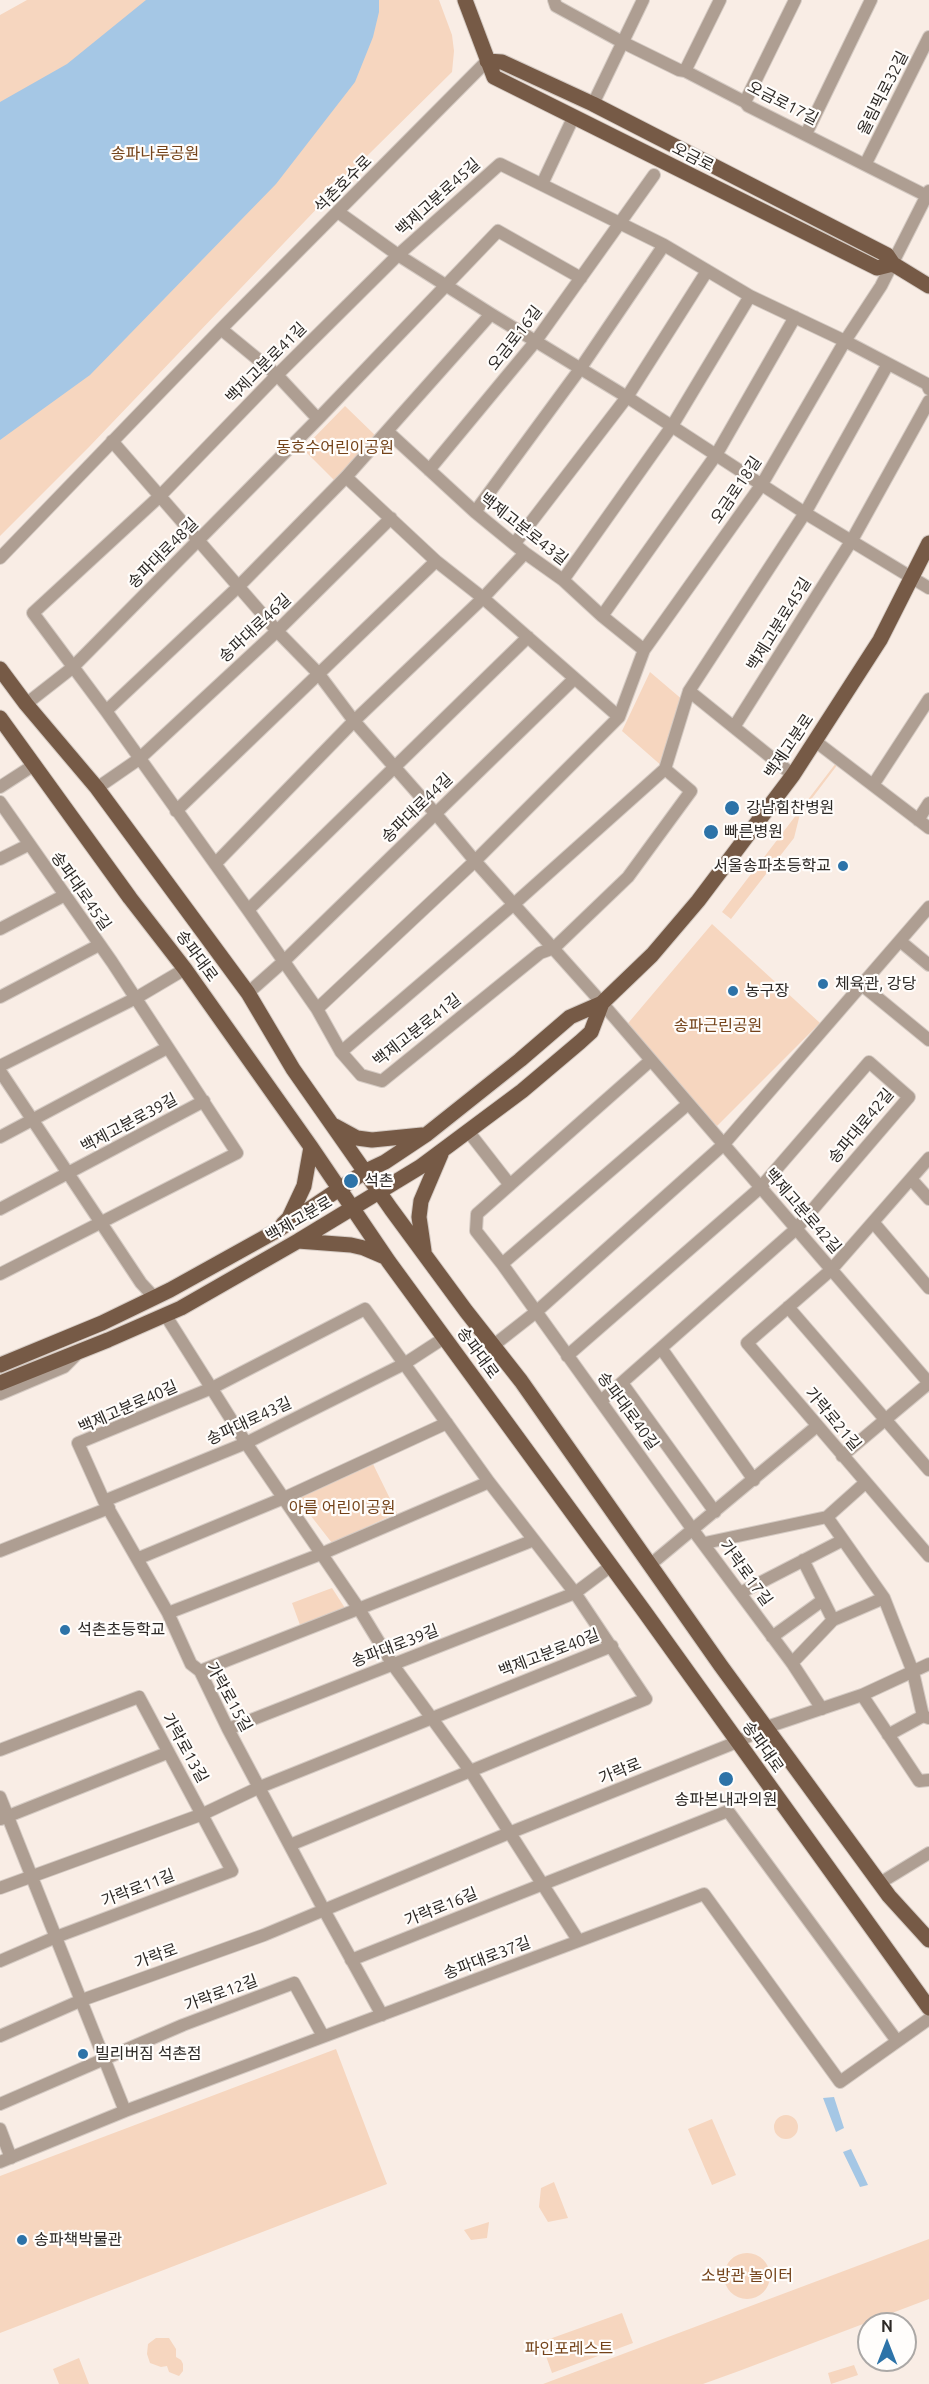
<!DOCTYPE html>
<meta charset="utf-8">
<style>
body{margin:0}
#map{position:relative;width:929px;height:2384px;overflow:hidden;background:#f9ede5;font-family:Ubuntu,sans-serif}
canvas{display:block}
.north{position:absolute;left:857px;top:2312px;width:60px;height:60px;box-sizing:border-box;background:#fffdfb;border:2px solid #aba8a6;border-radius:50%;rotate:0deg;font-size:16px;font-weight:700;line-height:24px;text-align:center;color:#2d2926}
.north::after{content:'';display:block;margin:auto;width:21px;height:27px;background:#2d73a8;clip-path:polygon(50% 0,100% 100%,50% 72%,0 100%)}
</style>
<div id="map">
<canvas width="929" height="2384"></canvas>
<div class="north">N</div>
</div>
<script>
const ctx = document.querySelector('canvas').getContext('2d');
ctx.lineJoin = 'round';
function fillPath(path, color) {
  ctx.fillStyle = color;
  ctx.fill(path, 'evenodd');
}
function toPath(rows) {
  const path = new Path2D();
  for (const r of rows) {
    if (r.length === 3) {
      path.moveTo(r[0] + r[2], r[1]);
      path.arc(r[0], r[1], r[2], 0, 2 * Math.PI);
      continue;
    }
    path.moveTo(r[0], r[1]);
    for (let i = 2; i < r.length; i += 2) path.lineTo(r[i], r[i + 1]);
  }
  return path;
}
function stroke(path, color, width, dash) {
  ctx.strokeStyle = color;
  ctx.lineWidth = width;
  ctx.lineCap = dash ? 'butt' : 'round';
  ctx.setLineDash(dash || []);
  ctx.stroke(path);
}
function write(font, color, halo, rows, align = 'center') {
  ctx.font = font + ' Ubuntu,"Noto Sans KR",sans-serif';
  ctx.lineWidth = 4.5;
  ctx.setLineDash([]);
  ctx.textBaseline = 'middle';
  ctx.strokeStyle = halo;
  ctx.fillStyle = color;
  for (const [text, x, y, turn = 0] of rows) {
    ctx.save();
    ctx.translate(x, y);
    ctx.rotate((+turn || 0) * Math.PI / 180);
    ctx.textAlign = isNaN(turn) ? turn : align;
    if (halo) ctx.strokeText(text, 0, 0);
    ctx.fillText(text, 0, 0);
    ctx.restore();
  }
}
fillPath(toPath([
 [27,0,439,0,452,35,454,51,452,72,370,153,89,447,0,536,0,15],
 [345,406,377,437,335,481,303,449],
 [650,672,684,701,663,767,622,731],
 [836,763,838,764,800,814,794,838,731,919,722,912],
 [712,924,820,1023,717,1126,624,1028],
 [373,1464,397,1513,332,1543,297,1498],
 [332,1588,345,1608,300,1625,292,1603],
 [336,2049,387,2184,0,2333,0,2176],
 [786,2127,12],
 [712,2119,736,2175,712,2185,688,2129],
 [554,2182,568,2218,548,2222,539,2207,541,2188],
 [489,2222,487,2238,471,2240,464,2230],
 [929,2239,929,2299,739,2371,703,2384,543,2384],
 [747,2276,23],
 [622,2313,633,2343,552,2373,541,2342],
 [156,2338,169,2338,176,2349,176,2357,181,2360,183,2364,183,2371,179,2376,169,2372,167,2366,161,2367,150,2363,147,2354,148,2344],
 [79,2358,89,2384,59,2384,53,2369],
 [854,2365,858,2375,831,2384,828,2373]
]), '#f6d6bf');
fillPath(toPath([
 [146,0,379,0,379,12,373,37,355,82,276,184,90,375,0,440,0,102,67,64],
 [834,2097,844,2128,836,2132,823,2098],
 [851,2149,868,2185,860,2187,843,2152]
]), '#a5c7e5');
const minor = toPath([
 [554,0,556,6,622,42,679,70,685,71,745,102,748,106,929,197],
 [685,71,720,0],
 [745,102,795,0],
 [593,104,643,0],
 [806,134,871,0],
 [866,163,929,37],
 [542,184,574,116],
 [338,212,398,255,491,314,627,397,805,513,929,588],
 [221,329,277,375,318,419],
 [387,431,475,512,525,553,563,580,602,616,644,650],
 [112,441,277,631,318,673,354,721,435,813,475,861,602,1003,929,1383,842,1456],
 [429,470,535,342,654,175],
 [346,477,436,561,483,598,619,717],
 [475,512,580,369,664,245],
 [515,543,627,397,707,271],
 [0,558,221,329,487,61],
 [563,580,672,426,750,296],
 [602,616,716,455,795,317],
 [689,691,793,775],
 [26,704,72,668,318,419,498,231,581,278],
 [106,711,238,587,346,477,491,314],
 [734,727,852,540,929,401],
 [815,741,929,828],
 [665,769,691,791,628,877,554,948,540,953,382,1081,361,1075,341,1052,317,1009,248,910,106,711,33,613,160,496,277,375,398,255,500,164,664,245,750,296,845,341,927,384,929,389],
 [665,769,689,691,805,513,888,364],
 [873,785,929,699],
 [0,787,34,765],
 [97,788,139,759,277,631,391,518],
 [0,802,112,962,237,1153,0,1274],
 [176,811,436,561],
 [918,820,929,803],
 [0,859,28,845],
 [215,864,354,721,483,598,525,553],
 [248,910,528,637],
 [0,929,65,895],
 [900,941,929,965],
 [862,985,929,1040],
 [248,993,283,962,574,679],
 [0,997,99,945],
 [317,1009,475,861,619,717,644,650,762,484,845,341,881,286,929,191],
 [341,1052,514,904,665,769],
 [650,1061,477,1214,476,1231,502,1264,693,1530,792,1663,822,1709],
 [0,1066,136,998,185,969],
 [0,1071,141,1283,154,1297],
 [468,1131,510,1185],
 [0,1137,167,1048],
 [929,1158,831,1270,747,1343,929,1556],
 [911,1179,929,1199],
 [0,1209,204,1101],
 [873,1222,929,1288],
 [502,1264,688,1104],
 [788,1307,929,1470],
 [166,1316,246,1443,359,1609,393,1665,471,1772,578,1940],
 [494,1345,536,1312,723,1145,929,907],
 [661,1348,754,1480],
 [567,1356,760,1188,869,1062,909,1097,796,1229,601,1401],
 [622,1383,715,1512],
 [0,1394,64,1367,76,1355],
 [104,1501,246,1443,404,1364,444,1338],
 [827,1517,884,1598,913,1672,923,1716,929,1718],
 [705,1543,827,1517,865,1483],
 [0,1551,109,1508],
 [139,1558,284,1498,447,1423],
 [803,1560,833,1620],
 [651,1564,817,1426],
 [740,1593,843,1540],
 [168,1613,321,1554,489,1482],
 [772,1637,823,1600],
 [792,1663,833,1620,884,1598],
 [200,1671,534,1540],
 [862,1695,919,1781,929,1780],
 [228,1729,575,1593,611,1566],
 [888,1735,923,1716],
 [0,1750,139,1697,232,1871,56,1937,0,1961],
 [0,1797,125,2111],
 [1,1819,167,1753],
 [290,1845,646,1699,575,1593,489,1482,365,1309,212,1388,78,1443,104,1501,168,1613,191,1664,200,1671,228,1729,324,1910,382,2015],
 [880,1883,929,1853],
 [0,1888,203,1814,260,1787,612,1646],
 [351,1960,728,1811,897,2041],
 [0,2036,82,2000,264,1935,509,1833,737,1742,767,1727,862,1695,929,1664],
 [0,2104,183,2025,294,1983,323,2036],
 [0,2129,11,2158],
 [0,2162,125,2111,704,1894,840,2082,929,2019]
]);
const major = toPath([
 [465,0,494,77,877,268,893,264],
 [487,61,502,62,593,104,887,255,893,264,929,286],
 [0,669,26,704,97,788,248,993,293,1069,391,1209,466,1311,521,1381,721,1666,889,1896,929,1940],
 [0,718,130,898,185,969,311,1147,389,1262,644,1611,929,2008],
 [335,1126,357,1138,372,1140,422,1135],
 [283,1224,289,1218,304,1186,311,1147],
 [298,1241,351,1245,364,1248,385,1257],
 [424,1251,419,1217,421,1201,441,1154],
 [0,1365,102,1323,170,1290,278,1230,366,1171,385,1162,427,1134,520,1060,570,1017,602,1003,652,955,698,901,793,775,880,640,929,543],
 [0,1383,108,1340,181,1308,298,1241,420,1167,522,1091,580,1042,591,1032,602,1003]
]);
stroke(minor, '#d4cac3', 14);
stroke(major, '#d4cac3', 17);
stroke(minor, '#ae9e92', 12);
stroke(major, '#765a46', 15);
for (const [x, y, r, color] of [
 [732,808,8,"#2d73a8"],
 [711,832,8,"#2d73a8"],
 [843,866,6,"#2d73a8"],
 [823,984,6,"#2d73a8"],
 [733,991,6,"#2d73a8"],
 [351,1181,8,"#2d73a8"],
 [65,1630,6,"#2d73a8"],
 [726,1779,8,"#2d73a8"],
 [83,2054,6,"#2d73a8"],
 [22,2240,6,"#2d73a8"]
]) {
  const dot = new Path2D();
  dot.arc(x, y, r, 0, 2 * Math.PI);
  ctx.fillStyle = color;
  ctx.fill(dot);
  stroke(dot, '#fffdfb', 2);
}
write('16px', '#2d2926', '#fffdfb', [
 ["올림픽로32길",883,93,-63],
 ["오금로17길",783,103,27],
 ["오금로",693,157,27],
 ["석촌호수로",343,184,-45],
 ["백제고분로45길",438,197,-42],
 ["오금로16길",515,338,-52],
 ["백제고분로41길",266,363,-45],
 ["오금로18길",736,490,-56],
 ["백제고분로43길",524,529,38],
 ["송파대로48길",163,553,-45],
 ["백제고분로45길",779,624,-58],
 ["송파대로46길",255,628,-43],
 ["백제고분로",789,746,-56],
 ["송파대로44길",417,808,-44],
 ["송파대로45길",81,891,55],
 ["송파대로",197,956,54],
 ["백제고분로41길",417,1030,-38],
 ["백제고분로39길",129,1123,-28],
 ["송파대로42길",861,1126,-50],
 ["백제고분로42길",803,1211,49],
 ["백제고분로",299,1219,-30],
 ["송파대로",478,1353,54],
 ["백제고분로40길",128,1407,-24],
 ["송파대로40길",628,1411,54],
 ["가락로21길",833,1419,50],
 ["송파대로43길",249,1421,-25],
 ["가락로17길",746,1573,54],
 ["송파대로39길",395,1646,-21],
 ["백제고분로40길",549,1653,-21],
 ["가락로15길",229,1697,61],
 ["송파대로",763,1747,55],
 ["가락로13길",185,1748,61],
 ["가락로",620,1771,-22],
 ["가락로11길",138,1888,-21],
 ["가락로16길",441,1907,-22],
 ["가락로",156,1956,-20],
 ["송파대로37길",487,1958,-21],
 ["가락로12길",221,1993,-20]
]);
write('16px', '#74431a', '#fffdfb', [
 ["송파나루공원",155,154],
 ["동호수어린이공원",335,448],
 ["송파근린공원",718,1026],
 ["아름 어린이공원",342,1508],
 ["소방관 놀이터",747,2276],
 ["파인포레스트",569,2349]
]);
write('16px', '#2d2926', '#fffdfb', [
 ["강남힘찬병원",746,808],
 ["빠른병원",724,832],
 ["서울송파초등학교",831,866,"right"],
 ["체육관, 강당",835,984],
 ["농구장",745,991],
 ["석촌",364,1181],
 ["석촌초등학교",77,1630],
 ["송파본내과의원",726,1800,"center"],
 ["빌리버짐 석촌점",95,2054],
 ["송파책박물관",34,2240]
], 'left');
</script>
